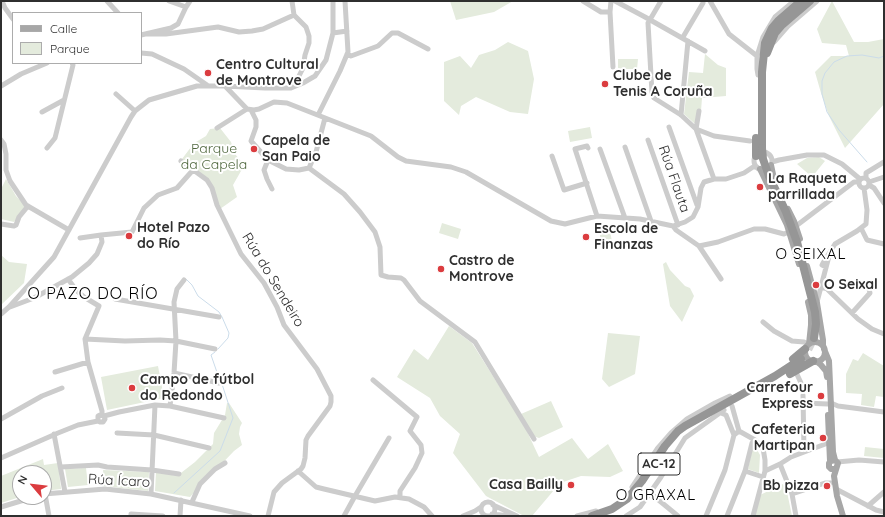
<!DOCTYPE html>
<meta charset="utf-8">
<style>
body{margin:0}
#map{position:relative;width:885px;height:517px;overflow:hidden;background:#fff;font-family:Quicksand,sans-serif}
canvas{display:block}
.frame{position:absolute;inset:0;border:2px solid #2f2f2f;pointer-events:none}
.legend{position:absolute;left:12px;top:12px;width:130px;height:52px;box-sizing:border-box;background:#fff;border:1px solid #acacac;margin:0;padding:5px 7px;list-style:none;font-size:12px;color:#2f2f2f}
.legend li{display:flex;align-items:center;gap:8px;height:20px}
.legend b{width:20px;border:1px solid #acacac}
.north{position:absolute;left:12px;top:465px;width:40px;height:40px;box-sizing:border-box;background:#fff;border:1px solid #acacac;border-radius:50%;rotate:298deg;font-size:11px;font-weight:700;line-height:16px;text-align:center;color:#2f2f2f}
.north::after{content:'';display:block;margin:auto;width:14px;height:18px;background:#db3c3f;clip-path:polygon(50% 0,100% 100%,50% 72%,0 100%)}
</style>
<div id="map">
<canvas width="885" height="517"></canvas>
<div class="frame"></div>
<ul class="legend">
<li><b style="height:5px;background:#a7a7a7"></b>Calle</li>
<li><b style="height:11px;background:#e4ebdd"></b>Parque</li>
</ul>
<div class="north">N</div>
</div>
<script>
const ctx = document.querySelector('canvas').getContext('2d');
ctx.lineJoin = 'round';
function fillPath(path, color) {
  ctx.fillStyle = color;
  ctx.fill(path, 'evenodd');
}
function toPath(rows) {
  const path = new Path2D();
  for (const r of rows) {
    if (r.length === 3) {
      path.moveTo(r[0] + r[2], r[1]);
      path.arc(r[0], r[1], r[2], 0, 2 * Math.PI);
      continue;
    }
    path.moveTo(r[0], r[1]);
    for (let i = 2; i < r.length; i += 2) path.lineTo(r[i], r[i + 1]);
  }
  return path;
}
function stroke(path, color, width, dash) {
  ctx.strokeStyle = color;
  ctx.lineWidth = width;
  ctx.lineCap = dash ? 'butt' : 'round';
  ctx.setLineDash(dash || []);
  ctx.stroke(path);
}
function write(font, color, halo, rows, align = 'center') {
  ctx.font = font + ' Quicksand,sans-serif';
  ctx.lineWidth = 4;
  ctx.setLineDash([]);
  ctx.textBaseline = 'middle';
  ctx.strokeStyle = halo;
  ctx.fillStyle = color;
  for (const [text, x, y, turn = 0] of rows) {
    ctx.save();
    ctx.translate(x, y);
    ctx.rotate((+turn || 0) * Math.PI / 180);
    ctx.textAlign = isNaN(turn) ? turn : align;
    if (halo) ctx.strokeText(text, 0, 0);
    ctx.fillText(text, 0, 0);
    ctx.restore();
  }
}
fillPath(toPath([
 [450,1,513,1,494,12,456,20],
 [832,1,854,42,868,42,884,39,884,104,845,148,829,116,821,93,815,72,831,56,849,56,846,45,822,43,817,29],
 [508,42,528,51,534,79,528,114,510,112,476,97,461,106,459,115,444,101,444,62,460,56,471,68,479,55,495,50],
 [705,54,718,65,726,68,726,96,702,98,701,111,695,123,694,123,684,114,689,72,703,73],
 [618,59,638,59,637,69,618,69],
 [590,127,592,138,570,142,568,131],
 [220,128,231,142,235,154,246,167,241,171,233,185,237,197,220,209,213,187,182,159,191,147,196,142,206,136,210,129],
 [819,157,825,161,812,177,797,164,807,158],
 [6,179,16,196,26,206,14,222,1,219,1,189],
 [442,223,461,229,458,239,439,233],
 [609,225,612,242,602,244,598,227],
 [1,255,9,262,27,264,24,283,1,305],
 [666,262,670,270,685,286,690,288,694,296,682,322,670,306,663,264],
 [449,326,472,343,524,425,539,457,572,438,588,459,608,444,623,471,610,477,581,476,560,483,532,516,524,516,486,496,453,453,460,434,440,416,430,398,397,377,414,349,428,360],
 [608,333,640,336,635,374,609,387,602,379],
 [863,353,884,366,884,397,876,396,874,407,861,405,862,394,846,393,846,374,853,359,858,361],
 [158,366,164,398,107,410,101,377],
 [551,401,563,427,539,438,533,436,521,414],
 [227,403,229,403,242,423,240,427,239,434,242,445,234,451,190,497,155,491,156,472,177,476,195,462,213,444,214,433,225,415],
 [753,446,755,446,760,455,759,473,748,469],
 [865,447,884,449,884,458,864,456],
 [43,459,44,465,58,463,61,489,44,491,44,473,20,473,20,497,1,503,1,476],
 [86,468,88,485,68,487,65,469],
 [103,470,149,472,148,491,104,486],
 [783,484,787,492,792,516,755,516,760,495]
]), '#e4ebdd');
stroke(toPath([
 [867,162,839,130,827,112,822,94,822,81,825,73,834,62,847,56,862,55,879,58,884,56],
 [186,279,192,285,198,296,219,312,222,317,229,333,228,338,218,349],
 [215,352,211,355,220,381],
 [174,493,220,451,233,418,222,384]
]), '#cbdcea', 1);
stroke(toPath([
 [801,359,808,350,814,338]
]), '#d5d5d5', 8, [8, 4]);
stroke(toPath([
 [2,1,5,8,13,19],
 [107,1,118,13],
 [169,1,186,7],
 [292,1,294,15,306,27,309,36,309,43,305,55,303,68,295,84,295,86],
 [583,1,601,12,610,12],
 [611,1,610,12,613,67],
 [615,1,645,17,705,51],
 [661,1,648,23,652,93,654,98,681,115,696,129,714,136,750,141],
 [710,1,729,34,757,56],
 [333,33,347,31],
 [146,34,166,34,218,27,239,32,252,31,263,29,294,15],
 [141,35,171,28,178,24,186,7,190,1],
 [683,37,703,3],
 [774,42,788,26,817,1],
 [141,53,152,54,184,69,207,85],
 [347,54,351,56,378,46,392,33,398,33,428,49],
 [758,75,757,69,757,56,763,37,775,17,794,1],
 [1,86,21,74,47,63],
 [225,86,247,109,254,110,259,109,274,102,287,103,371,136,398,157,406,161,451,167,466,172,551,221,565,224,597,216,640,219,673,226,676,230,699,246,721,279],
 [116,94,135,111],
 [251,110,256,120,256,127,251,141,268,160,286,169,299,170,309,168,316,152,325,118],
 [699,111,696,129,714,179],
 [42,112,64,100],
 [318,115,340,71,348,52,345,1],
 [681,115,688,41],
 [669,127,697,205],
 [217,128,247,109],
 [1,140,4,144,6,154,6,170,10,181,26,205,69,230],
 [648,140,678,225],
 [625,147,651,221],
 [47,148,55,138,73,65,72,63],
 [588,148,587,146,575,149,597,216],
 [600,149,625,218],
 [763,161,9],
 [552,156,564,190,587,183],
 [268,160,264,170,267,179,272,189],
 [181,161,207,180,212,188,217,205,241,254,264,283,277,307,284,325,317,369,331,396,331,402,330,406,308,436,306,440,305,458,303,466,301,469,282,483,274,492,268,516],
 [772,162,779,160,807,155,824,155,842,164,860,179],
 [309,168,344,194,360,212,375,232,380,247,381,275,388,277,401,278,404,280,420,301,475,342,534,439],
 [864,183,5],
 [866,178,866,173,884,162],
 [869,182,884,177],
 [869,185,874,188,884,203],
 [1,224,14,226,16,225,19,217,28,206],
 [673,226,685,222,693,217,698,207,701,188,704,182,714,179,726,179,744,173,753,167,757,167],
 [796,226,854,182,859,182],
 [861,228,867,240,884,244],
 [80,238,101,235],
 [699,246,718,242,754,229,765,229,784,234,789,232],
 [826,267,822,265,823,263,835,244,857,231,866,224,867,210,864,188],
 [68,279,76,290,84,297,99,306,85,339,88,362,102,411,102,415],
 [821,287,827,289,858,319,872,329,884,334],
 [115,299,219,317],
 [817,302,829,256],
 [10,307,34,298,72,277,89,263,97,254,102,242,101,235,132,232,144,208,158,195,177,188,193,170],
 [852,313,870,293,868,285],
 [1,314,9,307,54,257,131,117,135,111,149,100,197,86,225,86,265,88,291,88,303,83,315,76,326,60,333,33,333,1],
 [763,322,774,331,792,341,804,342,808,344],
 [85,339,125,341,160,340,176,341,215,349],
 [795,370,801,383],
 [55,372,88,362],
 [174,373,219,383],
 [373,380,417,417,410,431,421,445,422,453,415,468,400,491,400,497],
 [803,395,804,451],
 [803,403,828,404],
 [831,403,838,406,884,412],
 [170,406,174,373,176,341,174,302,177,289,184,280],
 [732,406,739,431,755,440,763,448,765,460,765,471,753,516],
 [721,413,726,415,734,435],
 [104,416,105,419,103,422,100,422,98,421,98,416,100,415,104,416,119,412,155,405,170,406,224,418],
 [1,419,42,396,62,388],
 [117,433,154,435,209,448],
 [54,434,65,492],
 [1,458,58,433,78,425,98,421],
 [837,462,859,460,884,462],
 [780,464,792,494,796,516],
 [61,467,98,465,107,467,152,470,179,474],
 [298,471,316,487,324,489,375,501,395,497,409,499,424,507,432,516],
 [745,471,763,477],
 [765,471,780,464,791,457,828,443],
 [632,487,657,449,671,433,687,419,715,403,730,396],
 [836,489,876,510,884,512],
 [650,493,678,516],
 [44,494,105,489,151,494,250,516],
 [45,494,49,516],
 [151,494,155,405],
 [792,494,825,483,831,483],
 [192,502,200,484,215,469,225,463],
 [488,509,7],
 [493,505,517,516],
 [868,506,884,492],
 [1,507,34,497],
 [492,514,510,516],
 [131,516,131,514,163,516],
 [180,516,181,500],
 [344,516,355,496,389,438],
 [463,516,475,511,481,507],
 [577,516,596,511],
 [626,516,640,507,661,477,685,438,724,410],
 [706,516,725,470,734,435,739,431],
 [727,516,745,471,752,443,755,440]
]), '#ccc', 5);
stroke(toPath([
 [771,165,774,179],
 [760,169,787,225,799,264],
 [788,209,794,221,800,239],
 [807,266,817,303,823,340,823,346],
 [808,302,811,315,811,325,809,344],
 [815,352,10],
 [824,349,829,361,833,452,835,460],
 [816,361,821,365,826,371,827,377],
 [828,415,830,461],
 [835,469,831,469,829,467,829,463,831,461,835,460,838,463,834,476,837,496,843,516]
]), '#a7a7a7', 6);
stroke(toPath([
 [776,32,782,25,810,1],
 [767,53,775,33],
 [762,148,762,72,765,43,772,28,778,21,801,1],
 [756,156,756,138],
 [769,176,786,212,797,242,815,312,816,324,814,338],
 [793,359,805,349],
 [790,374,813,361],
 [592,516,612,509,627,499,642,481,665,446,678,431,685,426,775,376,801,359]
]), '#969696', 8);
stroke(toPath([
 [762,148,763,159,769,176]
]), '#969696', 8);
for (const [x, y, r, color] of [
 [208,73,4,"#db3c3f"],
 [605,84,4,"#db3c3f"],
 [254,149,4,"#db3c3f"],
 [760,187,4,"#db3c3f"],
 [129,236,4,"#db3c3f"],
 [586,237,4,"#db3c3f"],
 [441,269,4,"#db3c3f"],
 [816,285,4,"#db3c3f"],
 [132,388,4,"#db3c3f"],
 [821,396,4,"#db3c3f"],
 [823,438,4,"#db3c3f"],
 [571,485,4,"#db3c3f"],
 [827,486,4,"#db3c3f"]
]) {
  const dot = new Path2D();
  dot.arc(x, y, r, 0, 2 * Math.PI);
  ctx.fillStyle = color;
  ctx.fill(dot);
  stroke(dot, '#fff', 1.5);
}
for (const [x, y, w] of [
 [659,464,42]
]) {
  const box = new Path2D();
  box.roundRect(x - w / 2, y - 11, w, 22, 3);
  ctx.fillStyle = '#fff';
  ctx.fill(box);
  stroke(box, '#2f2f2f', 1);
}
write('bold 13px', '#2f2f2f', null, [
 ["AC-12",659,464]
]);
write('bold 14px', '#2f2f2f', '#fff', [
 ["Centro Cultural",216,65],
 ["de Montrove",216,81],
 ["Clube de",613,76],
 ["Tenis A Coruña",613,92],
 ["Capela de",262,141],
 ["San Paio",262,157],
 ["La Raqueta",768,179],
 ["parrillada",768,195],
 ["Hotel Pazo",137,228],
 ["do Río",137,244],
 ["Escola de",594,229],
 ["Finanzas",594,245],
 ["Castro de",449,261],
 ["Montrove",449,277],
 ["O Seixal",824,285],
 ["Campo de fútbol",140,380],
 ["do Redondo",140,396],
 ["Carrefour",813,388,"right"],
 ["Express",813,404,"right"],
 ["Cafeteria",815,430,"right"],
 ["Martipan",815,446,"right"],
 ["Casa Bailly",563,485,"right"],
 ["Bb pizza",819,486,"right"]
], 'left');
write('14px', '#50683f', '#fff', [
 ["Parque",214,149],
 ["da Capela",214,165]
]);
write('14px', '#2f2f2f', '#fff', [
 ["Rúa Flauta",674,179,71],
 ["Rúa do Sendeiro",273,280,59],
 ["Rúa Ícaro",119,481,3]
]);
ctx.letterSpacing = '1px';
write('15px', '#000', '#fff', [
 ["O SEIXAL",811,254],
 ["O GRAXAL",656,495]
]);
ctx.letterSpacing = '0px';
ctx.letterSpacing = '1px';
write('16px', '#000', '#fff', [
 ["O PAZO DO RÍO",93,294]
]);
ctx.letterSpacing = '0px';
</script>
